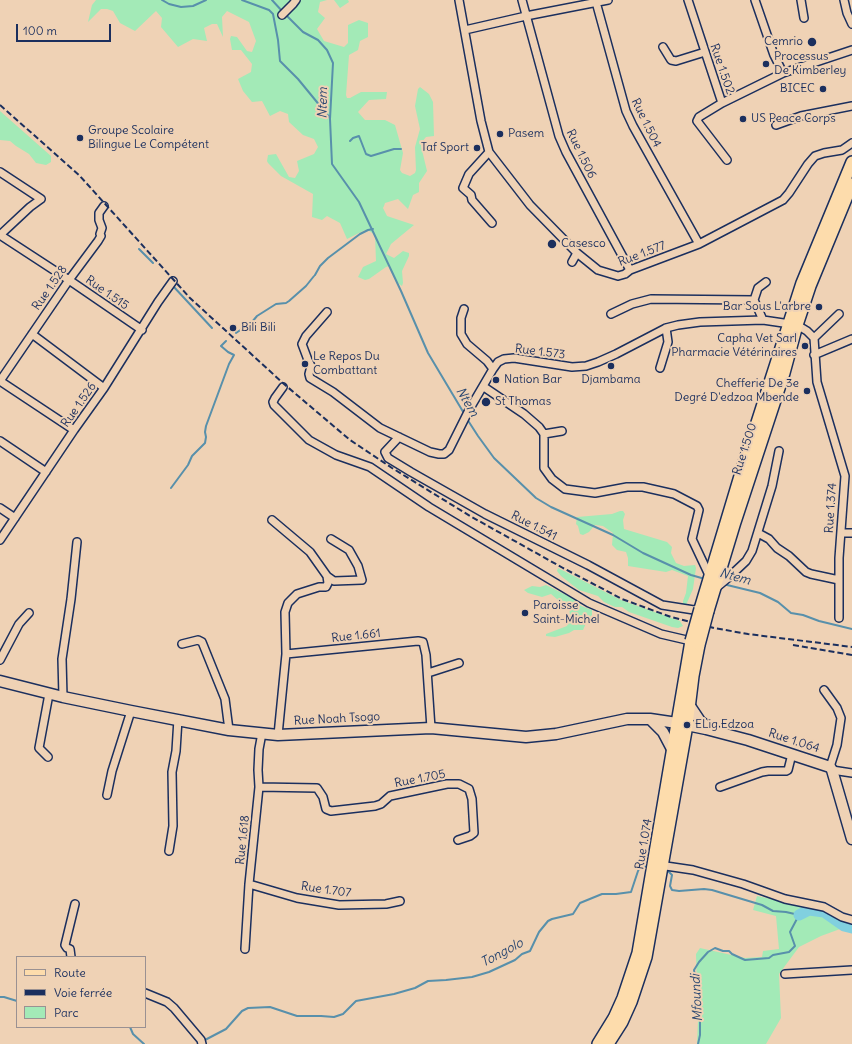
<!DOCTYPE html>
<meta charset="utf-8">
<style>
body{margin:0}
#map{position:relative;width:852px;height:1044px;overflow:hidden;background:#efd2b5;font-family:Delius,sans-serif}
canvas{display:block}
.legend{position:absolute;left:16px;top:956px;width:130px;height:72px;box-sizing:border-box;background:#efd2b5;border:1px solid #9a9192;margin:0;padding:5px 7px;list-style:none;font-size:12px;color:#1b2f5e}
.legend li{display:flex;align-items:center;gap:8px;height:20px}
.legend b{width:20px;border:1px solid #9a9192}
.scale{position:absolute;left:16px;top:24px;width:95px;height:18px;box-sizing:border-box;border:2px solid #1b2f5e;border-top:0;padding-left:5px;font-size:12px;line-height:14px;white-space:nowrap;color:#1b2f5e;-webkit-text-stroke:3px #efd2b5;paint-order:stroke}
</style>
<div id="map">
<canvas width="852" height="1044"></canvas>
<ul class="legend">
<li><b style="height:5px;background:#fddcac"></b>Route</li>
<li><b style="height:5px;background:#1b2f5e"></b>Voie ferrée</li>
<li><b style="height:11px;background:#a3eab7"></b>Parc</li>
</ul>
<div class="scale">100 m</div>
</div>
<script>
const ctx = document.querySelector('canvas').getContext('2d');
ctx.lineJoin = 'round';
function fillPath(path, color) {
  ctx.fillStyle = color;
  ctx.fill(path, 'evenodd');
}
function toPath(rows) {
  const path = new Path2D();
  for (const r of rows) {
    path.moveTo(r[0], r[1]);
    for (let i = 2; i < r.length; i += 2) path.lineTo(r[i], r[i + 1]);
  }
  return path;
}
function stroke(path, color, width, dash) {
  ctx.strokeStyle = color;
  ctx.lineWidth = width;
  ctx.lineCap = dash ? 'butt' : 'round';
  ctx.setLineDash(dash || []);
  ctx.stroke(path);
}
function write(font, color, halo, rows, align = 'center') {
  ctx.font = font + ' Delius,sans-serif';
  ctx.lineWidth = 4;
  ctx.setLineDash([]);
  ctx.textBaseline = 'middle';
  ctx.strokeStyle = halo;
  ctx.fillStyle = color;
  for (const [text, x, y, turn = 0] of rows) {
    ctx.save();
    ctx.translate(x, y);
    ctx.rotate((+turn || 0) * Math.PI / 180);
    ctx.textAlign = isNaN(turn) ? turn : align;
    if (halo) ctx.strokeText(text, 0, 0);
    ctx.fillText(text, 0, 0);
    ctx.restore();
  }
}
fillPath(toPath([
 [96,0,327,0,320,2,318,12,325,18,317,29,324,41,344,47,348,43,348,25,359,20,368,23,368,37,360,41,358,50,349,55,346,95,347,98,350,98,361,92,387,92,386,99,369,100,358,112,365,120,385,120,395,125,403,153,400,170,402,173,410,176,415,173,416,170,415,147,420,129,415,106,418,89,420,87,429,94,433,102,434,136,426,137,421,143,421,146,427,171,419,183,419,192,413,195,408,209,398,199,385,203,384,206,383,208,387,216,414,225,391,244,386,254,394,258,403,251,409,253,409,256,402,271,403,283,402,286,398,283,389,266,386,267,369,279,365,280,358,277,363,267,376,261,375,235,368,230,365,230,347,239,340,223,327,216,322,220,312,217,313,194,281,176,268,163,267,161,268,155,276,154,289,177,295,178,299,171,297,161,314,154,318,147,314,139,303,135,289,122,288,114,280,111,270,116,262,101,252,102,243,91,238,79,251,72,252,64,241,50,232,50,230,39,231,36,237,37,247,51,252,52,256,41,249,22,227,11,222,17,223,37,217,24,212,24,204,28,207,41,193,39,178,47,161,27,162,18,156,11,135,31,120,23,113,11,107,9,101,9,88,22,92,5],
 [334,0,348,0,349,2,340,8],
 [0,111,51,156,51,162,46,165,36,163,29,154,16,146,10,141,0,140],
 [620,511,623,511,625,514,623,520,624,529,667,542,672,547,671,553,676,563,684,566,695,565,696,568,693,589,686,605,683,604,683,601,686,593,688,576,672,570,666,572,628,566,628,558,626,552,617,550,612,545,613,533,603,526,595,525,589,532,583,535,580,534,578,526,576,524,577,517,612,514],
 [558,568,621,600,680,621,683,626,678,628,672,627,629,612,622,607,615,607,604,602,598,596,579,590,561,576,557,571],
 [546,585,572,598,581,606,592,610,592,615,588,619,583,630,574,630,569,633,555,637,546,636,546,634,567,626,570,618,569,604,564,601,558,600,551,594,542,597,528,593,524,590,532,586,540,587],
 [757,896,825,910,846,922,846,929,840,929,821,936,799,947,779,974,781,1018,766,1044,697,1044,698,1021,696,954,700,948,745,958,762,957,763,951,779,949,776,916,753,910]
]), '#a3eab7');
stroke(toPath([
 [162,0,169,4,181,7,193,6,206,0],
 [242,0,269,10,273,14,278,40,280,61,298,79,330,118],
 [272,0,282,11],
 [285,14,303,32,318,40,327,50,333,63,330,119,332,164,359,202,401,291,428,353,465,415],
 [350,141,353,138,359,136,366,154,371,156,394,149,401,149],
 [139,249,153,263],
 [315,275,320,266,328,258,360,234,368,230,373,229],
 [173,286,212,328],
 [236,333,252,322,257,316,276,304,286,303,289,301,306,286,314,276],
 [467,419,478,436,494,458,536,498,551,507,613,535,643,553,691,575,705,579],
 [171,488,188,465,192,456,205,443,206,437,205,432,206,426,229,364,234,355,228,352,221,346,226,341],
 [723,584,760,593,778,602,791,613,803,615,819,621,852,629],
 [665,870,668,871,672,875,670,886,672,890,679,891,704,889,712,890,762,905,773,911,786,912,799,915,790,932,795,946,789,952,773,955,769,958,745,960,732,954,729,951,723,951,715,948,708,952,699,962,694,970,700,1008,700,1035,698,1044],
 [0,997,4,997,17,1001],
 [130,1027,133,1034,144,1044],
 [203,1041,226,1029,242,1011,248,1008,270,1007,297,1016,321,1016,334,1017,343,1014,356,1001,394,994,415,988,428,981,446,980,472,977,489,972,515,960,522,954,530,951,539,932,548,921,552,919,573,914,580,903,602,894,616,894,631,892,638,871,641,866,649,867]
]), '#5890ab', 2);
stroke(toPath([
 [799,915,809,910,824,912,844,926,852,928]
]), '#81d0df', 11);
const street = toPath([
 [459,0,481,121,489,152,530,205,577,253,598,270,618,276,625,274,630,270,699,244,783,200,789,193,808,164,815,156,824,153,842,150,852,143],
 [522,0,559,136,566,152,630,270],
 [688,0,722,103,783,73,852,50],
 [755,0,774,55,783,73],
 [801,0,804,18],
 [844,0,847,13,852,24],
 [596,2,626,111,633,126,699,244],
 [282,15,293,4,296,0],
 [465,30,526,16,608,0],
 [663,47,671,60,676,61,705,52],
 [722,103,699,117,697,121,727,160],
 [776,125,801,116,852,106],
 [489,152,469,174,463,188,471,195,472,200,492,223],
 [0,172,41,199,30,207,0,235],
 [0,235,69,280,142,330],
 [572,262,577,253],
 [464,309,461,318,461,334,467,344,487,361,493,369],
 [327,312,306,336,302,344,308,360,311,366,309,374,310,378,333,392,380,428,430,452,439,454,444,454,449,450,469,410,493,369,498,362,504,359,514,358,572,367,586,366,598,362,616,354,666,328,678,325,700,322,763,320,797,325,807,331,814,338,817,382,845,476,839,558,839,618],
 [611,314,632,304,651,299,754,300],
 [763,320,754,300,758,288,766,282],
 [32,334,104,388],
 [814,338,839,314],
 [814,355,852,339],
 [660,368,668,342,666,328],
 [0,381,69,280,98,241,101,236,100,234,102,228,99,220,99,213,104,206],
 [0,381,74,430],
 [283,387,275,398,273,402,274,405,309,440,336,455,370,467,429,507,589,603,661,634,691,641],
 [484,387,524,414,539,427,544,434,544,468,552,479,565,489,595,493,627,487,643,487,674,494,697,506,699,510,692,539,709,575],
 [544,434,562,431],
 [399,437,385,452,388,458,411,472,485,514,588,565,662,605,694,610,700,609],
 [0,441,46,472],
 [0,508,15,518],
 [272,520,310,552,327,576,334,581,362,580,358,566,349,550,331,539],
 [758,533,769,539,777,548,789,556,806,572,811,574,839,580],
 [841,533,852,533],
 [0,540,74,430,104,388,158,302,173,281],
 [716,588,728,578,746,561,752,551,772,486,779,451],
 [182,644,198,640,202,642,225,699,229,730],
 [286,654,285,612,288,603,297,594,319,587,326,587,328,583,327,576],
 [0,660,19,624,29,613],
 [428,673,459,663],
 [824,690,837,708,841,718,837,745,830,767],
 [63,697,62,659,71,599,77,542],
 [278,735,286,654,418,641,423,642,426,655,431,728],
 [48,757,39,748,49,694],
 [832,770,852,773],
 [259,787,317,788,323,797,326,809,331,811,375,806,381,804,390,796,447,784,459,784,469,789,472,799,474,833,470,836,458,840],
 [720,787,762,772,768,771,786,771,788,770,792,754],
 [107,795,112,771,131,711],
 [169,851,173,826,172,772,176,751,178,719],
 [659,865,693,870,743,884,785,899,824,907,842,917,852,920],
 [249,884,297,898,339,905,386,904,400,901],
 [245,949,249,884,259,787,258,770,259,749,262,733],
 [71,957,70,949,67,948,65,945,75,904],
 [785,974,852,970],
 [145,993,167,1002,174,1008,201,1040,202,1044]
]);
const secondary = toPath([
 [0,681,63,697,131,711,229,730,278,735,431,728,526,737,556,734,627,719,650,719,677,723,706,729,748,740,830,767,832,770,852,839],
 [690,706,700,721,710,729],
 [650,719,663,732,673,751]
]);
const primary = toPath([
 [700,609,743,466,802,283,852,162],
 [708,611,735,522,784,373,797,325,810,286,852,184],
 [598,1044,614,1018,623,998,638,953,691,641],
 [608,1044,622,1022,631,1002,646,957,687,725,693,676,699,645]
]);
stroke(street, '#1b2f5e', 10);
stroke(secondary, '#1b2f5e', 13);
stroke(primary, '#1b2f5e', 14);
stroke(street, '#efd2b5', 7);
stroke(secondary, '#efd2b5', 10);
stroke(primary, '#fddcac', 11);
stroke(toPath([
 [0,105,79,175,190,298,284,384,350,440,392,468,470,516,563,568,622,599,671,617,714,628,748,634,852,647],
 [793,645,852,655]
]), '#1b2f5e', 2, [6, 3]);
const primaryBridge = toPath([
 [691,641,700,609],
 [699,645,708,611]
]);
stroke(primaryBridge, '#1b2f5e', 14, []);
stroke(primaryBridge, '#fddcac', 11);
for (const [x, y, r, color] of [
 [812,42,5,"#1b2f5e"],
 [766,64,4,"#1b2f5e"],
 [823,89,4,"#1b2f5e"],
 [743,119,4,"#1b2f5e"],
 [500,134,4,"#1b2f5e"],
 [80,138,4,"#1b2f5e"],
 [477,148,4,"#1b2f5e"],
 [552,244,5,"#1b2f5e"],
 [819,307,4,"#1b2f5e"],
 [233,328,4,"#1b2f5e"],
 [805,346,4,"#1b2f5e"],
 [305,364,4,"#1b2f5e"],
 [611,366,4,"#1b2f5e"],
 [496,380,4,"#1b2f5e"],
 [807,391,4,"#1b2f5e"],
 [486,402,5,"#1b2f5e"],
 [525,613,4,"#1b2f5e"],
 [687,725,4,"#1b2f5e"]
]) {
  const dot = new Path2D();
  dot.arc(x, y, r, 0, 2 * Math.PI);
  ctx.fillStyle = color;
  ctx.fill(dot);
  stroke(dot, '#efd2b5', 1.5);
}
write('12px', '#1b2f5e', '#efd2b5', [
 ["Cemrio",803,42,"right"],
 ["Processus",774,57],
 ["De Kimberley",774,71],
 ["BICEC",815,89,"right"],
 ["US Peace Corps",751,119],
 ["Groupe Scolaire",88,131],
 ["Bilingue Le Compétent",88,145],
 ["Pasem",508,134],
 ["Taf Sport",469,148,"right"],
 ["Casesco",561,244],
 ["Bar Sous L'arbre",811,307,"right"],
 ["Bili Bili",241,328],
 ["Capha Vet Sarl",797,339,"right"],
 ["Pharmacie Vétérinaires",797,353,"right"],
 ["Le Repos Du",313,357],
 ["Combattant",313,371],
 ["Nation Bar",504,380],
 ["Djambama",611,380,"center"],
 ["Chefferie De 3e",799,384,"right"],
 ["Degré D'edzoa Mbende",799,398,"right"],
 ["St Thomas",495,402],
 ["Paroisse",533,606],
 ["Saint-Michel",533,620],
 ["ELig Edzoa",695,725]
], 'left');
write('12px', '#1b2f5e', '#efd2b5', [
 ["Rue 1.502",722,69,71],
 ["Rue 1.504",646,123,64],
 ["Rue 1.506",581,154,64],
 ["Rue 1.577",642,254,-21],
 ["Rue 1.528",50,288,-55],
 ["Rue 1.515",107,293,35],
 ["Rue 1.573",540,352,7],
 ["Rue 1.526",79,405,-55],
 ["Rue 1.500",745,449,-72],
 ["Rue 1.374",831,508,-86],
 ["Rue 1.541",534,526,27],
 ["Rue 1.661",356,636,-6],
 ["Rue Noah Tsogo",337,719,-3],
 ["Rue 1.064",794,741,18],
 ["Rue 1.705",420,779,-11],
 ["Rue 1.618",243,840,-84],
 ["Rue 1.074",644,844,-80],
 ["Rue 1.707",326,890,8]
]);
write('italic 13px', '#2a4771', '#efd2b5', [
 ["Ntem",323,103,-89],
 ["Ntem",467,402,59],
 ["Ntem",735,577,15],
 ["Tongolo",502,953,-28],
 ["Mfoundi",697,998,-93]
]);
</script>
